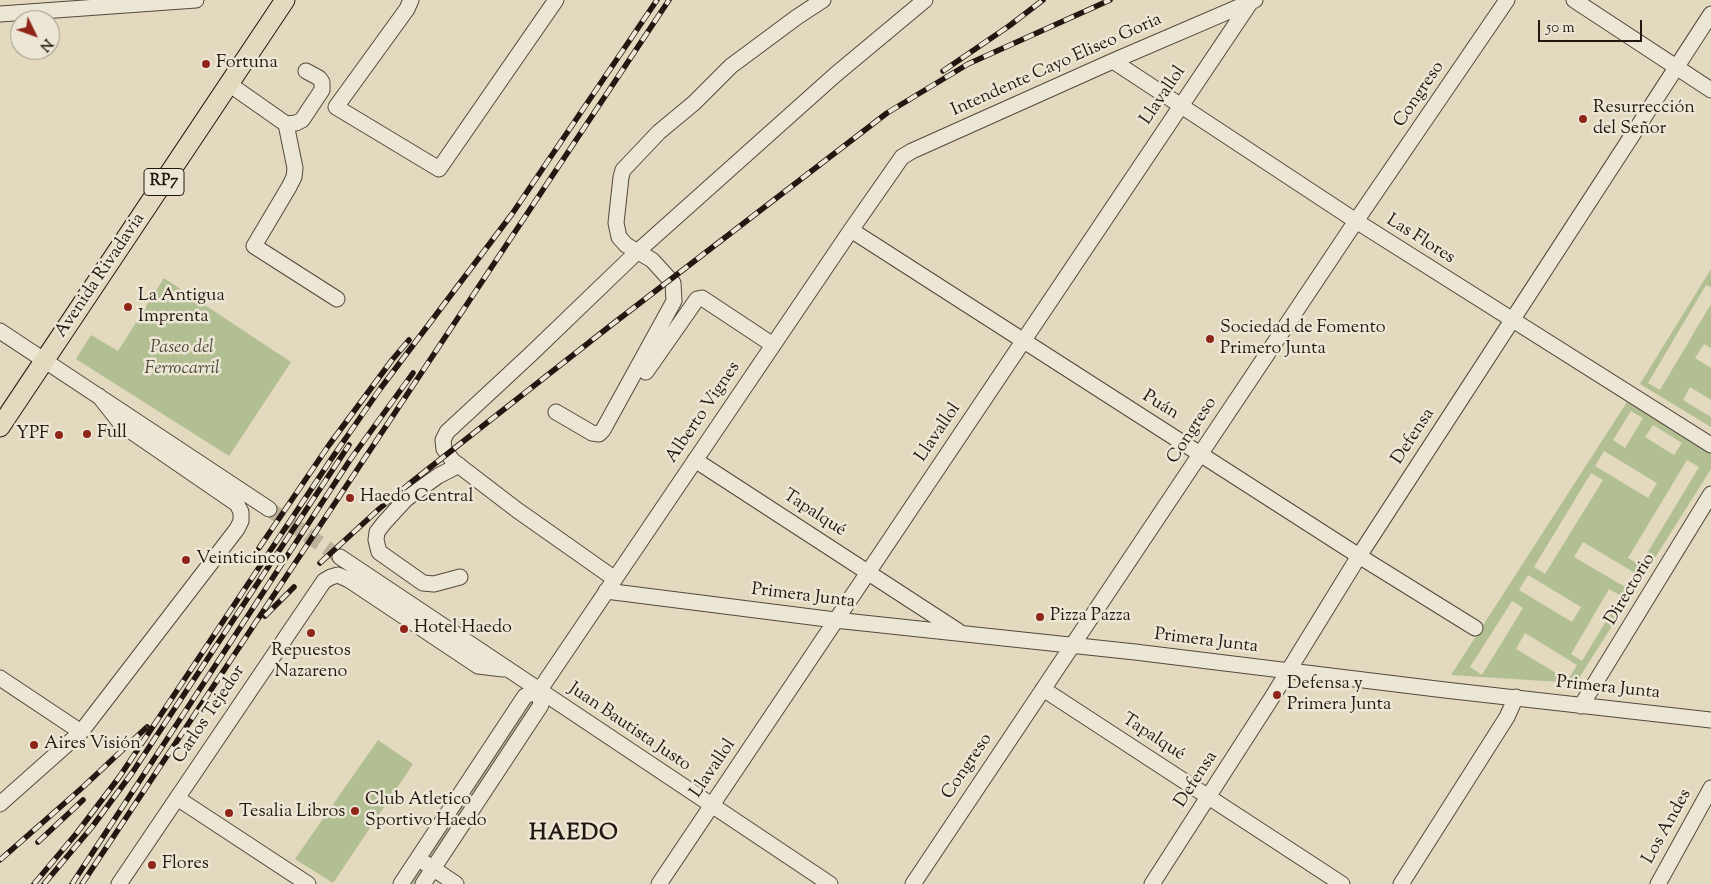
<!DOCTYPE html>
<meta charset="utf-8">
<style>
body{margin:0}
#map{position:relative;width:1711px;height:884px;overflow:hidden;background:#e2d9be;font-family:"Sorts Mill Goudy",serif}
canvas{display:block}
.north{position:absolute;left:10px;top:10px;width:50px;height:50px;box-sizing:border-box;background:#ece6d5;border:1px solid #9c9387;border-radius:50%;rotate:132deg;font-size:14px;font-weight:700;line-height:20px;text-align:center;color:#241712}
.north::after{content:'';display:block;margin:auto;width:18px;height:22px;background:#8f2418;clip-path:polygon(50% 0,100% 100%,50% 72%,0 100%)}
.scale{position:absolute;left:1538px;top:20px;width:104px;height:22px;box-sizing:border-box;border:2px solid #241712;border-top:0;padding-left:6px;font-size:15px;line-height:18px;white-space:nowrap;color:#241712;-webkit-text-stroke:4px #ece6d5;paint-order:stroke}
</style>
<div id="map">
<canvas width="1711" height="884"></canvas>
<div class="north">N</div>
<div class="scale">50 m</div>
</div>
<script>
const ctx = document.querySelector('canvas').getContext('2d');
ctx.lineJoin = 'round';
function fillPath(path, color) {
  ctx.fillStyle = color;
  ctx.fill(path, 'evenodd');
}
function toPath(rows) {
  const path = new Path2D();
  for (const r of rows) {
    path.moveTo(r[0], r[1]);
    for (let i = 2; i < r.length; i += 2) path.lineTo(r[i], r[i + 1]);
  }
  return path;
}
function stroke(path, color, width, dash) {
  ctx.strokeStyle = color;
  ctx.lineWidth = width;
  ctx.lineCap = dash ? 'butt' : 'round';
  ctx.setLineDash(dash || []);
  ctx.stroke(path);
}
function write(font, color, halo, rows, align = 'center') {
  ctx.font = font + ' "Sorts Mill Goudy",serif';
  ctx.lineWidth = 5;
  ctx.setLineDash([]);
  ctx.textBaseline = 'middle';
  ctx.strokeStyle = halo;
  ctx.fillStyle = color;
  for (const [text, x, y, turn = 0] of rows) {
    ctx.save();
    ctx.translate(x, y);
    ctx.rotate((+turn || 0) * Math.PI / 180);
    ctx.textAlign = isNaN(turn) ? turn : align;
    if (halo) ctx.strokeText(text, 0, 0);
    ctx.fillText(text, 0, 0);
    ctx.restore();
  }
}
fillPath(toPath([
 [1711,269,1711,287,1706,285,1648,383,1660,390,1711,304,1711,348,1704,344,1695,358,1711,368,1711,400,1690,387,1683,400,1711,417,1711,427,1640,384],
 [164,278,291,362,229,456,76,359,91,335,118,351],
 [1627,402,1711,454,1711,469,1576,683,1451,675],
 [1631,411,1643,418,1625,448,1613,440],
 [1653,425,1682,443,1674,455,1645,437],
 [1604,451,1657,483,1648,498,1595,466],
 [1687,460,1699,467,1640,565,1628,558],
 [1591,473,1603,480,1545,574,1534,567],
 [1583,542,1635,573,1627,588,1574,557],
 [1528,575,1581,607,1572,622,1519,590],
 [1609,589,1621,596,1582,661,1571,654],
 [1512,601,1523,608,1482,675,1470,667],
 [1525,633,1577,665,1568,680,1516,649],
 [530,701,533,701,535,704,417,884,406,884],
 [378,740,413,764,333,883,295,859]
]), '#b2bf93');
stroke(toPath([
 [269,509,340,557]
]), '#bcb29c', 15, [15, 8]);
const minor = toPath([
 [411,0,407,9,336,107,439,169,556,0],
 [1574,0,1711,90],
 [0,14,196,0],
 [1113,61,1356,221,1711,445],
 [229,84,286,124,295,168,294,177,289,187,254,246,337,299],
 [286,124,296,123,302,120,322,90,322,82,319,78,306,71],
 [851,230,1359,556,1475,628],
 [0,331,269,509],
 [646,372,697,299,702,298,773,345],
 [556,412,592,433,599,434,603,430,674,301,673,283,652,260,626,245,619,237,616,223,621,177,623,170,659,132,694,103,731,66,797,17,823,0],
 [695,460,958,631],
 [459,465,438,476,406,499,384,523,377,532,376,540,379,552,423,583,434,584,460,577],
 [340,557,830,884],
 [615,579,517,510,453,461,444,449,443,440,447,432,531,354,637,252,835,75,925,0],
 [606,591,835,620,1135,652,1445,690,1711,720],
 [0,678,81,732],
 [1043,689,1342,884],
 [1581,706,1711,494],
 [177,798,308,884],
 [0,804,81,732,237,529,241,521,241,512,237,504,122,425,99,396],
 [425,863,456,884],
 [119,884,324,581,331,577,338,575,349,580,478,666,503,669],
 [401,884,525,696,539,691,851,230,902,157,912,151,1113,61,1255,0],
 [423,884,541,705,539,691],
 [659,884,1250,3],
 [913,884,1356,221,1507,0],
 [1152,884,1271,699,1359,556,1711,14],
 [1401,884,1507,717,1516,697],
 [1658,884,1711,788]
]);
const major = toPath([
 [0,427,285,0]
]);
stroke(minor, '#54483d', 17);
stroke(major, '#241712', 21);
stroke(minor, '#ece6d5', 15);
stroke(major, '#e2d9be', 19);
const rail = toPath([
 [943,71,1009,26,1043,0],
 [259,548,329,445,392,360,409,340],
 [320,563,379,509,409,484,610,326,887,113,968,64,1110,0],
 [265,616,294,587],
 [38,842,83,800],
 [0,860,83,787,147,727],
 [34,884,76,834,120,776,332,458,380,389,512,214,657,0],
 [44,884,92,827,132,773,349,445],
 [72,884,350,460,413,373],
 [82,884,669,0]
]);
stroke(rail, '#241712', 5.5);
stroke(rail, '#ece6d5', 4, [11]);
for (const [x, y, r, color] of [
 [206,64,5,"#8f2418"],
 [1583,119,5,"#8f2418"],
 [128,307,5,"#8f2418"],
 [1210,339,5,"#8f2418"],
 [87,434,5,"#8f2418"],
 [59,435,5,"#8f2418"],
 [350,498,5,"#8f2418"],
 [186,560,5,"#8f2418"],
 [1040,617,5,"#8f2418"],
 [404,629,5,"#8f2418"],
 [311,633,5,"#8f2418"],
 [1277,695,5,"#8f2418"],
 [34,745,5,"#8f2418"],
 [355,811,5,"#8f2418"],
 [229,813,5,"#8f2418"],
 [152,865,5,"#8f2418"]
]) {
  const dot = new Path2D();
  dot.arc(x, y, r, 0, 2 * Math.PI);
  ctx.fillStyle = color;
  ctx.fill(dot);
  stroke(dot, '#ece6d5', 2);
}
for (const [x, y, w] of [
 [164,182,40]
]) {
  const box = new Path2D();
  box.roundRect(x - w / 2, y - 13.5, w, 27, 4);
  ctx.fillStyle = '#ece6d5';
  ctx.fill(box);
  stroke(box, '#241712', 1);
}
write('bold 16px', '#241712', null, [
 ["RP7",164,182]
]);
write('18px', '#241712', '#ece6d5', [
 ["Fortuna",216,64],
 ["Resurrección",1593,109],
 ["del Señor",1593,130],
 ["La Antigua",138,297],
 ["Imprenta",138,318],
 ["Sociedad de Fomento",1220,329],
 ["Primero Junta",1220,350],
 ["Full",97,434],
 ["YPF",49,435,"right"],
 ["Haedo Central",360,498],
 ["Veinticinco",196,560],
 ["Pizza Pazza",1050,617],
 ["Hotel Haedo",414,629],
 ["Repuestos",311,652,"center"],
 ["Nazareno",311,673,"center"],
 ["Defensa y",1287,685],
 ["Primera Junta",1287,706],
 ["Aires Visión",44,745],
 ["Club Atletico",365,801],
 ["Sportivo Haedo",365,822],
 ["Tesalia Libros",239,813],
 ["Flores",162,865]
], 'left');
write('18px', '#241712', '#ece6d5', [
 ["Intendente Cayo Eliseo Goria",1057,66,-24],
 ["Congreso",1420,95,-56],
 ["Llavallol",1164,96,-56],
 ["Las Flores",1420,240,32],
 ["Avenida Rivadavia",101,276,-56],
 ["Puán",1160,406,32],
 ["Alberto Vignes",704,413,-56],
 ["Congreso",1193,431,-57],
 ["Llavallol",939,433,-56],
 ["Defensa",1414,437,-57],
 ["Tapalqué",814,514,33],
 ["Directorio",1631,590,-59],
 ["Primera Junta",803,597,7],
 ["Primera Junta",1206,642,7],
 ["Primera Junta",1608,689,6],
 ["Carlos Tejedor",210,715,-56],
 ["Juan Bautista Justo",629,728,34],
 ["Tapalqué",1153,738,33],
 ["Congreso",968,767,-56],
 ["Llavallol",714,769,-56],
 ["Defensa",1197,780,-57],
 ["Los Andes",1668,827,-61]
]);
write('italic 18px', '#4f4939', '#ece6d5', [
 ["Paseo del",182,349],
 ["Ferrocarril",182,370]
]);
ctx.letterSpacing = '1px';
write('bold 22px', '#241712', '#ece6d5', [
 ["HAEDO",574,835]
]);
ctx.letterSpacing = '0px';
</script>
